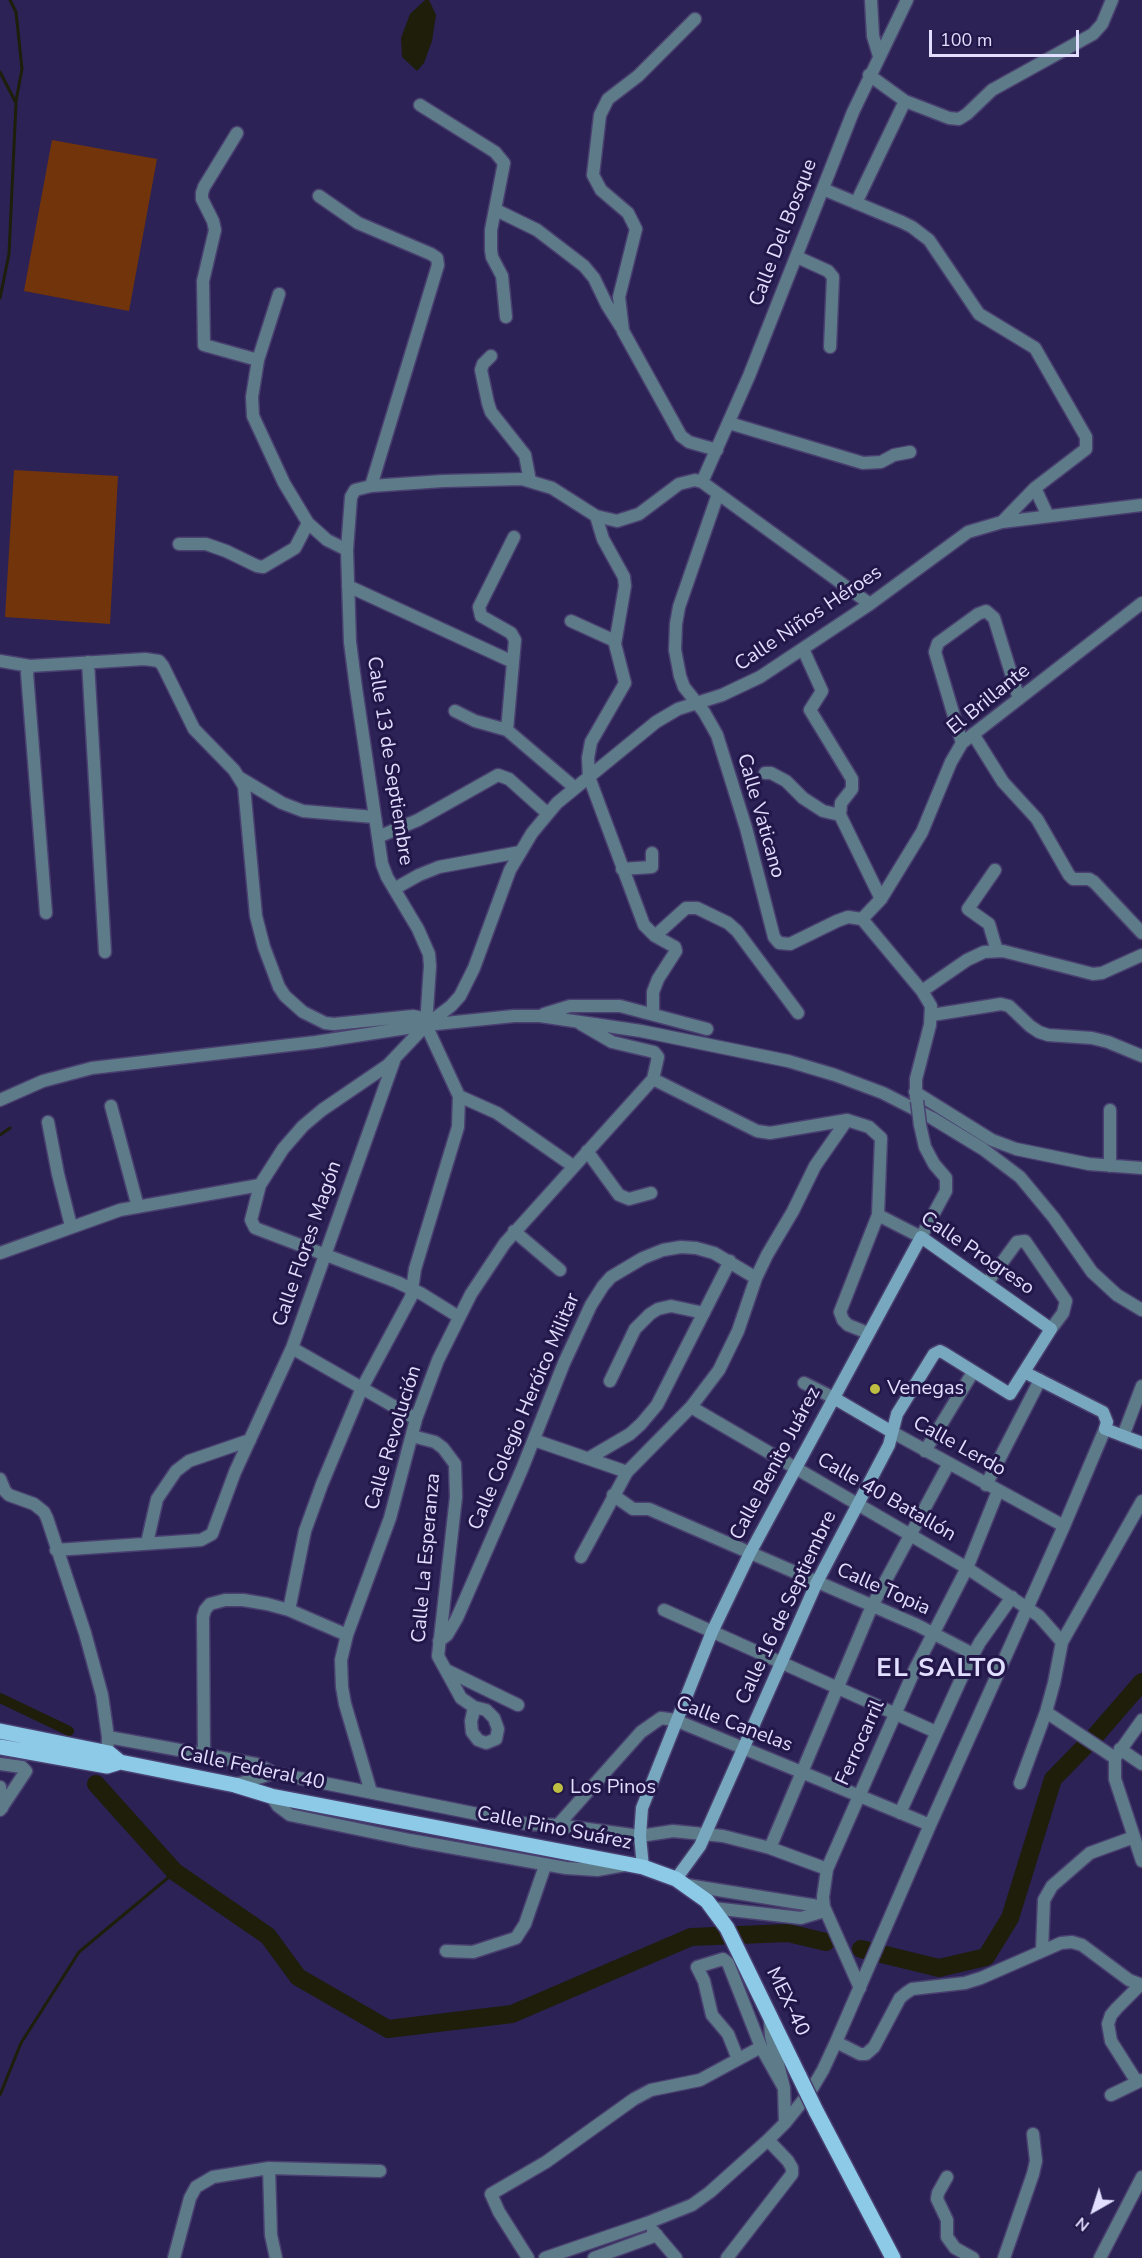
<!DOCTYPE html>
<meta charset="utf-8">
<style>
body{margin:0}
#map{position:relative;width:1142px;height:2258px;overflow:hidden;background:#2c2255;font-family:"Nunito Sans",sans-serif}
canvas{display:block}
.north{position:absolute;left:1064px;top:2180px;width:60px;height:60px;-webkit-text-stroke:4px #231749;paint-order:stroke;rotate:219deg;font-size:16px;font-weight:700;line-height:24px;text-align:center;color:#e1deff}
.north::after{content:'';display:block;margin:auto;width:21px;height:27px;background:#e1deff;clip-path:polygon(50% 0,100% 100%,50% 72%,0 100%)}
.scale{position:absolute;left:929px;top:30px;width:150px;height:27px;box-sizing:border-box;border:3px solid #e1deff;border-top:0;padding-left:8px;font-size:18px;line-height:21px;white-space:nowrap;color:#e1deff;-webkit-text-stroke:4px #231749;paint-order:stroke}
</style>
<div id="map">
<canvas width="1142" height="2258"></canvas>
<div class="north">N</div>
<div class="scale">100 m</div>
</div>
<script>
const ctx = document.querySelector('canvas').getContext('2d');
ctx.lineJoin = 'round';
function fillPath(path, color) {
  ctx.fillStyle = color;
  ctx.fill(path, 'evenodd');
}
function toPath(rows) {
  const path = new Path2D();
  for (const r of rows) {
    path.moveTo(r[0], r[1]);
    for (let i = 2; i < r.length; i += 2) path.lineTo(r[i], r[i + 1]);
  }
  return path;
}
function stroke(path, color, width, dash) {
  ctx.strokeStyle = color;
  ctx.lineWidth = width;
  ctx.lineCap = dash ? 'butt' : 'round';
  ctx.setLineDash(dash || []);
  ctx.stroke(path);
}
function write(font, color, halo, rows, align = 'center') {
  ctx.font = font + ' "Nunito Sans",sans-serif';
  ctx.lineWidth = 6;
  ctx.setLineDash([]);
  ctx.textBaseline = 'middle';
  ctx.strokeStyle = halo;
  ctx.fillStyle = color;
  for (const [text, x, y, turn = 0] of rows) {
    ctx.save();
    ctx.translate(x, y);
    ctx.rotate((+turn || 0) * Math.PI / 180);
    ctx.textAlign = isNaN(turn) ? turn : align;
    if (halo) ctx.strokeText(text, 0, 0);
    ctx.fillText(text, 0, 0);
    ctx.restore();
  }
}
fillPath(toPath([
 [52,140,157,159,129,311,24,291],
 [14,470,118,476,110,624,5,617]
]), '#72350b');
fillPath(toPath([
 [425,0,429,0,436,15,432,41,424,63,417,71,402,57,401,38,410,14]
]), '#1e1e0b');
stroke(toPath([
 [10,0,16,12,22,69,16,101],
 [0,72,16,103,9,254,0,298],
 [0,1135,10,1128],
 [0,2095,21,2043,79,1952,175,1872]
]), '#1e1e0b', 3);
stroke(toPath([
 [0,1698,69,1731]
]), '#1e1e0b', 10);
stroke(toPath([
 [96,1784,175,1872,268,1936,298,1977,388,2029,512,2014,691,1937,788,1933,826,1942],
 [861,1949,939,1968,986,1957,1010,1918,1053,1779,1096,1735,1142,1682]
]), '#1e1e0b', 18);
const street = toPath([
 [871,0,873,36,879,56],
 [695,19,638,76,608,99,600,115,593,175,601,190,628,213,636,229,619,297,623,331,681,436,689,442,717,450],
 [869,75,905,101,949,118,959,119,967,114,992,90,1093,34,1102,24,1112,0],
 [420,105,495,152,504,163,491,230,491,250,492,257,502,276,506,317],
 [237,133,204,187,202,193,202,199,213,221,215,230,203,281,204,345,258,360],
 [823,189,902,222,912,227,929,240,979,314,1035,348,1086,437,1086,449,1035,488,1002,522],
 [319,196,358,223,431,254,437,258,438,265,371,486],
 [856,203,905,101],
 [496,210,537,230,584,266,594,278,607,305,621,327],
 [797,257,828,271,833,277,830,347],
 [279,294,258,360,252,397,253,416,284,483,308,523,327,540,347,550],
 [491,356,483,364,481,370,488,403,491,412,525,455,530,481],
 [729,423,863,463,881,462,894,455,910,452],
 [702,482,749,376,853,112,907,0],
 [1035,488,1048,516],
 [718,494,679,607,676,624,675,650,680,676,684,687,704,712,717,735,746,828,774,937,779,943,790,944,837,921,848,917,862,919],
 [596,516,603,539,624,577,625,586,615,644,625,683,591,742,588,758,589,777,644,925,655,936,675,947,676,951,658,979,653,992,653,1014],
 [179,544,206,544,226,551,257,566,263,567,295,548,308,523],
 [348,586,513,662],
 [571,621,615,641],
 [803,649,822,691,810,710,852,779,852,789,841,803,840,815,881,899],
 [0,661,30,666,145,659,159,661,163,666,194,729,234,770,244,786,256,916,264,947,279,987,285,996,303,1012,325,1023,334,1024,413,1016,418,1017,426,1025,459,1096,458,1127,415,1269,411,1297,362,1388,322,1484,305,1531,289,1610],
 [88,662,105,952],
 [30,666,27,673,46,913],
 [455,711,475,721,507,730,575,788],
 [507,730,515,640,511,633,481,616,479,607,514,537],
 [973,734,1003,782,1037,819,1069,875,1073,879,1089,879,1094,882,1142,933],
 [962,743,935,652,938,643,978,614,986,611,994,618,1019,699],
 [765,773,771,773,786,781,803,798,823,811,840,815],
 [240,778,282,803,303,811,374,817],
 [378,837,418,820,498,775,509,779,547,813],
 [622,869,652,867,652,853],
 [995,870,968,909,989,924,997,951],
 [394,889,419,875,439,867,520,852],
 [862,919,881,899,922,832,951,762,962,743,1142,603],
 [862,919,922,991,931,1006,930,1025,916,1079,916,1098],
 [655,936,686,908,697,908,728,923,737,931,798,1013],
 [922,991,967,960,984,952,1003,951,1093,974,1102,973,1142,955],
 [544,1014,570,1006,620,1006,707,1029],
 [932,1015,1001,1004,1009,1006,1030,1026,1039,1032,1048,1035,1092,1038,1108,1042,1142,1056],
 [426,1025,430,966,429,954,418,929,387,877,382,864,356,688,350,642,347,550,351,497,355,490,371,486,443,481,522,479,552,488,596,516,617,521,639,514,679,484,695,480,702,482,870,604],
 [653,1079,757,1131,770,1133,847,1120,869,1127,881,1138,878,1215,840,1312,843,1320,848,1325,868,1333],
 [915,1092,992,1140,1016,1149,1089,1164,1142,1168],
 [459,1096,497,1113,573,1166],
 [0,1100,43,1081,92,1068,316,1042,426,1025,514,1016,540,1016,641,1031,788,1061,835,1075,883,1093,932,1118,983,1149,1020,1177,1054,1218,1092,1272,1117,1295,1142,1310],
 [111,1106,138,1207],
 [1110,1110,1110,1166],
 [48,1122,58,1174,71,1226],
 [587,1151,619,1195,629,1199,651,1193],
 [260,1185,251,1220,255,1228,397,1282,422,1294,459,1317],
 [878,1215,921,1237,946,1191,946,1178,934,1164,925,1147,920,1125],
 [514,1231,560,1270],
 [0,1253,120,1210,260,1185,283,1149,303,1126,322,1110,388,1065,426,1025,451,1006,460,996,474,968,510,870,532,833,557,803,656,722,678,709,722,695,760,677,870,604,968,532,1002,522,1142,505],
 [987,1283,1017,1242,1025,1241,1066,1301,1063,1313,1051,1329],
 [292,1348,416,1419],
 [610,1381,635,1329,650,1314,658,1309,671,1306,704,1313],
 [804,1383,834,1398],
 [691,1407,967,1568,1039,1616,1062,1642],
 [892,1432,1064,1526],
 [412,1436,435,1442,443,1448,455,1464,456,1497,438,1656,461,1698,474,1707,486,1710,494,1718,498,1729,496,1739,486,1743,478,1740,472,1732,471,1721,474,1707,473,1714,471,1721],
 [1123,1436,1142,1386],
 [534,1440,627,1472],
 [925,1451,973,1372],
 [589,1458,630,1434,641,1424,657,1405,730,1261],
 [0,1479,5,1491,9,1495,34,1504,44,1512,47,1518,85,1633,102,1695,108,1737,107,1762],
 [986,1485,1040,1380],
 [613,1495,633,1509,649,1509,917,1625,973,1654],
 [147,1543,157,1499,176,1471,189,1461,250,1440],
 [56,1550,201,1540,212,1534,235,1472,292,1348,394,1061],
 [581,1557,627,1472,691,1407,719,1370,738,1331,756,1278,767,1255,793,1211,815,1166,847,1120],
 [664,1610,936,1732],
 [439,1641,447,1635,457,1618,522,1469,564,1363,591,1305,603,1286,611,1277,643,1258,663,1250,681,1247,696,1248,714,1253,756,1278],
 [446,1670,518,1705],
 [1046,1712,1115,1758,1115,1779,1142,1861],
 [108,1737,256,1764,274,1773,527,1824,558,1825,640,1836,673,1831,723,1836,770,1848,827,1869],
 [1120,1749,1142,1764],
 [204,1754,203,1617,205,1610,210,1604,225,1600,243,1600,267,1604,289,1610,347,1635],
 [1115,1758,1142,1720],
 [0,1764,22,1767,26,1771,0,1810],
 [1020,1783,1046,1712,1054,1683,1062,1642,1142,1501],
 [235,1785,274,1773],
 [0,1787,2,1808],
 [371,1792,345,1704,342,1687,341,1660,347,1635,390,1518,416,1419,438,1360,471,1294,505,1243,653,1079,658,1057,654,1052,612,1042,581,1024],
 [271,1796,278,1806,290,1815,410,1840,566,1868,597,1870,625,1865],
 [900,1813,967,1666,980,1642,1012,1597],
 [558,1825,641,1732,661,1718,675,1720,930,1825],
 [770,1848,872,1606,948,1465],
 [687,1885,824,1907],
 [713,1908,801,1918,821,1912,824,1907],
 [1042,1950,1044,1900,1052,1886,1090,1853,1134,1837],
 [446,1951,473,1952,516,1938,525,1924,545,1866],
 [860,1988,824,1907,823,1897,827,1869,915,1669,967,1568,998,1491],
 [770,2021,771,2036,784,2088,785,2122],
 [836,2042,860,2054,866,2054,874,2047,900,1998,906,1993,912,1989,965,1983,981,1978,1061,1943,1072,1942,1082,1945,1129,1980,1142,1985],
 [738,2059,728,2034,712,2015,704,1981,697,1967,723,1959,728,1963,761,2047,784,2088],
 [1137,2082,1111,2041,1108,2024,1111,2015,1117,2008,1140,1985],
 [1111,2095,1142,2080],
 [269,2168,271,2235,276,2258],
 [947,2177,938,2193,937,2199,947,2220,947,2237,955,2248,973,2258],
 [653,2231,676,2258],
 [174,2258,190,2198,196,2187,213,2177,269,2168,380,2171],
 [528,2258,499,2212,491,2194,546,2162,634,2099,651,2090,700,2080,761,2047],
 [545,2258,647,2223,692,2205,710,2192,768,2140,785,2123,810,2092,823,2070,836,2042,930,1825,1064,1526,1105,1429],
 [594,2258,657,2235],
 [727,2258,792,2174,792,2168,788,2161,768,2140],
 [1004,2258,1033,2174,1036,2161,1033,2134],
 [1100,2258,1142,2177]
]);
const secondary = toPath([
 [1024,1372,1103,1412,1107,1422,1105,1429,1142,1443],
 [834,1398,892,1432],
 [643,1867,640,1836,642,1808,712,1632,750,1553,921,1237,1051,1329,1010,1394,944,1353,940,1351,934,1354,897,1414,889,1445,817,1582,700,1846,676,1879]
]);
const primary = toPath([
 [0,1731,109,1753,120,1762,235,1785,271,1796,643,1867,676,1879,707,1901,727,1928,799,2076],
 [0,1747,107,1766,120,1762],
 [816,2111,893,2258]
]);
stroke(street, '#494070', 15);
stroke(secondary, '#494070', 15);
stroke(primary, '#494070', 18);
stroke(street, '#5e7b89', 12);
stroke(secondary, '#78a8bf', 12);
stroke(primary, '#8ccae8', 15);
const streetBridge = toPath([
 [917,1101,920,1125]
]);
const primaryBridge = toPath([
 [799,2076,816,2111]
]);
stroke(streetBridge, '#494070', 15, []);
stroke(primaryBridge, '#494070', 18, []);
stroke(streetBridge, '#5e7b89', 12);
stroke(primaryBridge, '#8ccae8', 15);
for (const [x, y, r, color] of [
 [875,1389,6,"#bebe42"],
 [558,1788,6,"#bebe42"]
]) {
  const dot = new Path2D();
  dot.arc(x, y, r, 0, 2 * Math.PI);
  ctx.fillStyle = color;
  ctx.fill(dot);
  stroke(dot, '#231749', 2);
}
write('20px', '#e1deff', '#231749', [
 ["Calle Del Bosque",784,233,-69],
 ["Calle Niños Héroes",809,619,-34],
 ["El Brillante",989,700,-39],
 ["Calle 13 de Septiembre",389,761,81],
 ["Calle Vaticano",760,816,74],
 ["Calle Flores Magón",308,1244,-71],
 ["Calle Progreso",977,1254,34],
 ["Calle Colegio Heróico Militar",525,1412,-67],
 ["Calle Revolución",394,1438,-73],
 ["Calle Lerdo",959,1447,29],
 ["Calle Benito Juárez",776,1464,-62],
 ["Calle 40 Batallón",886,1498,30],
 ["Calle La Esperanza",427,1558,-85],
 ["Calle Topia",883,1590,24],
 ["Calle 16 de Septiembre",787,1608,-65],
 ["Calle Canelas",734,1725,21],
 ["Ferrocarril",861,1743,-66],
 ["Calle Federal 40",252,1769,12],
 ["Calle Pino Suárez",554,1829,11],
 ["MEX-40",787,2002,64]
]);
write('20px', '#e1deff', '#231749', [
 ["Venegas",887,1389],
 ["Los Pinos",570,1788]
], 'left');
ctx.letterSpacing = '1.5px';
write('bold 26px', '#e1deff', '#231749', [
 ["EL SALTO",942,1670]
]);
ctx.letterSpacing = '0px';
</script>
